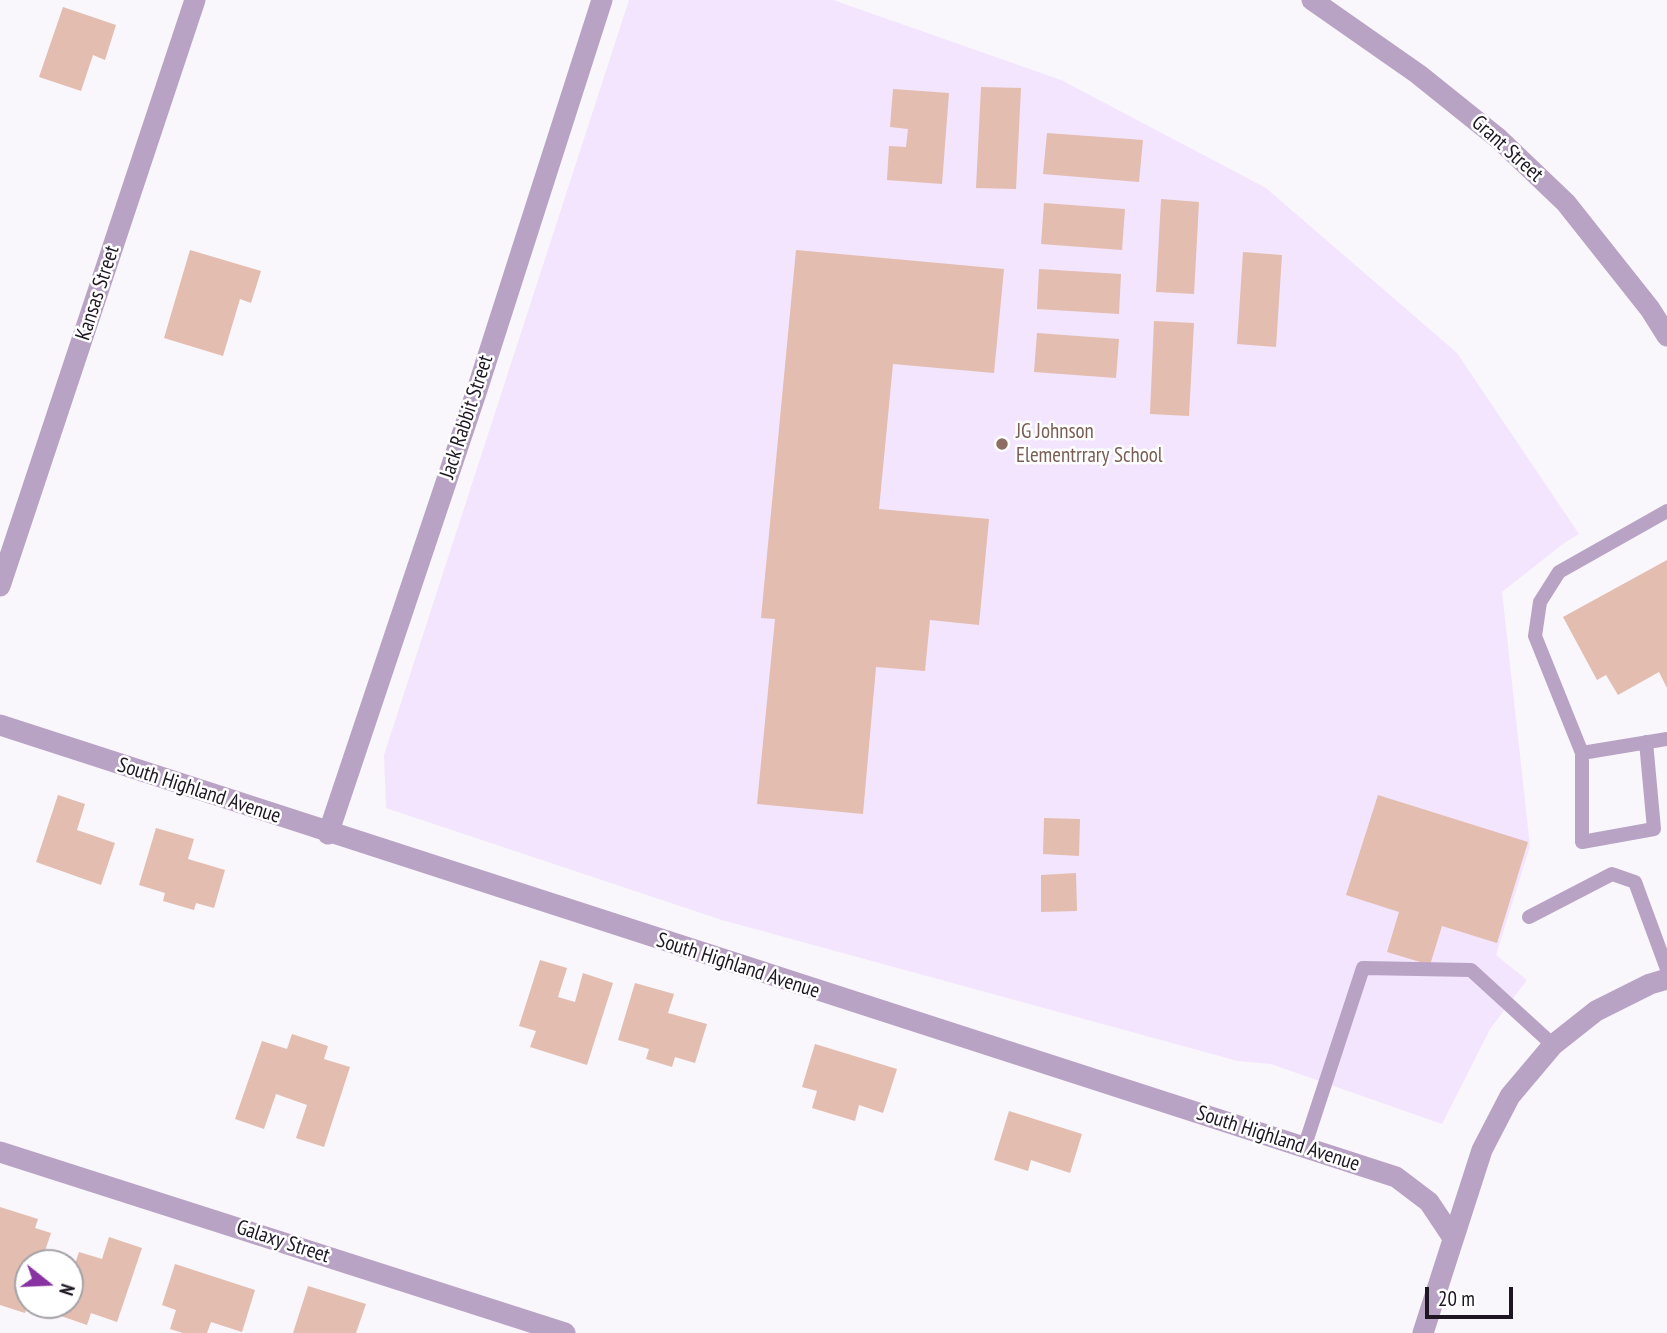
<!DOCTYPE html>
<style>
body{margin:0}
#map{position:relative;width:1667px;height:1333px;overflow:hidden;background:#f9f6fc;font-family:"PT Sans Narrow",sans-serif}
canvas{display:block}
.north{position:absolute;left:14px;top:1249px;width:70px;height:70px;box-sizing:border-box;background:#fff;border:2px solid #a5a2a7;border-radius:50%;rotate:108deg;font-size:19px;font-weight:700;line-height:28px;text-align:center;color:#1e1723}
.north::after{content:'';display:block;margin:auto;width:24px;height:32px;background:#8833a1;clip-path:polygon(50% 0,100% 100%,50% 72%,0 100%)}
.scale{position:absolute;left:1425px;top:1287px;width:88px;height:32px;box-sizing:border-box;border:4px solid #1e1723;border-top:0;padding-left:9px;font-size:21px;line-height:24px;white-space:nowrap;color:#1e1723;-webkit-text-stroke:5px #fff;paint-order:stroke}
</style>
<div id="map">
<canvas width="1667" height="1333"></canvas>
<div class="north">N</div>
<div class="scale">20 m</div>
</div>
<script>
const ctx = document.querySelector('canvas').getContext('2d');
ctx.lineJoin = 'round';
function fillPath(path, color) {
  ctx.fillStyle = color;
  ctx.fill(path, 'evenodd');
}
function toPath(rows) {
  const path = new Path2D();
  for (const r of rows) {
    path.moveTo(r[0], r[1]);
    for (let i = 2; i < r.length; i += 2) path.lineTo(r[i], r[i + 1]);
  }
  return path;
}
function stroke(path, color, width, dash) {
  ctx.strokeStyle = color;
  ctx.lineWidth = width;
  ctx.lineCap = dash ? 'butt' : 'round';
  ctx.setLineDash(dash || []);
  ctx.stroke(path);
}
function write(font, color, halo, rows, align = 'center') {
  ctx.font = font + ' "PT Sans Narrow",sans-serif';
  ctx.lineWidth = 5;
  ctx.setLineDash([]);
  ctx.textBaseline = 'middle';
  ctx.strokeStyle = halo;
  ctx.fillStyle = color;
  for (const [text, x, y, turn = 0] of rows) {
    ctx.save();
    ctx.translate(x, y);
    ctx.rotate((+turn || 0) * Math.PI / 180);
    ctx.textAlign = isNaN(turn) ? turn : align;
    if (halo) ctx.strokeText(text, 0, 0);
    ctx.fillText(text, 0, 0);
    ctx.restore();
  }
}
fillPath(toPath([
 [629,0,833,0,1061,80,1266,188,1457,353,1579,534,1564,543,1502,592,1530,846,1496,955,1527,980,1490,1029,1442,1124,1271,1064,1238,1061,722,920,386,808,384,755]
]), '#f3e5fd');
fillPath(toPath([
 [63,7,116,25,105,60,93,55,81,91,39,77],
 [981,87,1021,88,1016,189,976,188],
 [893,89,949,93,942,184,887,180,889,146,906,147,908,129,890,127],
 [1047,133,1143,140,1139,182,1043,174],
 [1161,199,1199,202,1194,294,1156,292],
 [1044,203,1125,209,1122,250,1041,244],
 [190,250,261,271,251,303,240,299,223,356,164,338],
 [796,250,1004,269,994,373,893,364,879,509,989,519,979,625,930,620,925,671,876,667,863,814,757,804,775,619,761,618],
 [1243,252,1282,255,1276,347,1237,344],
 [1039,269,1121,274,1119,314,1037,309],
 [1154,321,1194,323,1189,416,1150,414],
 [1037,333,1119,339,1116,378,1034,372],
 [1667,560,1667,688,1659,672,1618,695,1606,675,1597,680,1563,617],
 [58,795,85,804,77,830,115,843,101,885,36,862],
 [1378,795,1528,842,1497,943,1442,926,1430,965,1387,952,1399,912,1346,895],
 [1044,818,1080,819,1079,856,1043,854],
 [156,828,194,839,188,859,225,870,214,908,196,903,194,910,163,901,165,893,139,885],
 [1076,873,1077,911,1041,912,1041,875],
 [540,960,567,968,558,997,575,1002,583,973,613,983,587,1065,530,1047,536,1031,519,1026],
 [635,983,674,994,668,1013,707,1024,695,1063,675,1057,672,1067,646,1059,649,1049,618,1040],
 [292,1034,328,1046,324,1059,350,1067,324,1147,296,1138,307,1105,276,1094,264,1129,235,1119,262,1041,287,1049],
 [815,1044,897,1069,883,1113,859,1105,855,1121,812,1108,817,1091,802,1087],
 [1009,1111,1082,1134,1070,1173,1031,1160,1028,1171,994,1160],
 [0,1207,38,1219,35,1228,51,1233,41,1263,28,1263,28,1304,25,1313,0,1305],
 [109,1237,142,1248,117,1322,91,1313,87,1325,58,1315,61,1305,70,1305,70,1279,79,1252,102,1259],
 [175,1264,255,1290,242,1332,211,1322,207,1333,183,1333,170,1329,176,1310,162,1305],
 [308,1286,366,1304,356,1333,293,1333]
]), '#e3bdaf');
stroke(toPath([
 [1646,742,1654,829,1582,842,1582,753,1535,636,1540,602,1559,572,1667,511],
 [1582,753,1667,739],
 [1529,917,1612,874,1635,882,1667,969],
 [1304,1148,1363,968,1471,970,1553,1045]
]), '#b9a3c5', 14);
stroke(toPath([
 [1312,0,1418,74,1499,139,1566,203,1650,309,1667,336],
 [0,586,195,0],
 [0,725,1396,1177,1429,1202,1453,1238],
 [328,834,477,390,602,0],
 [0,1152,565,1333],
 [1423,1333,1482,1150,1510,1096,1553,1045,1596,1011,1650,984,1667,979]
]), '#b9a3c5', 21);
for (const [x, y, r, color] of [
 [1002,444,7,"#8d6e63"]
]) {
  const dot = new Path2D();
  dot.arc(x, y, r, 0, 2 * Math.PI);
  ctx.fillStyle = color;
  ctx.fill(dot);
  stroke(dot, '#fff', 2.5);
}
write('21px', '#1e1723', '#fff', [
 ["Grant Street",1507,149,42],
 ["Kansas Street",98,293,-72],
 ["Jack Rabbit Street",467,417,-72],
 ["South Highland Avenue",199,791,18],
 ["South Highland Avenue",738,966,18],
 ["South Highland Avenue",1278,1139,18],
 ["Galaxy Street",283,1242,18]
]);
write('21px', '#785e54', '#fff', [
 ["JG Johnson",1016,432],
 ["Elementrrary School",1016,456]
], 'left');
</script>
